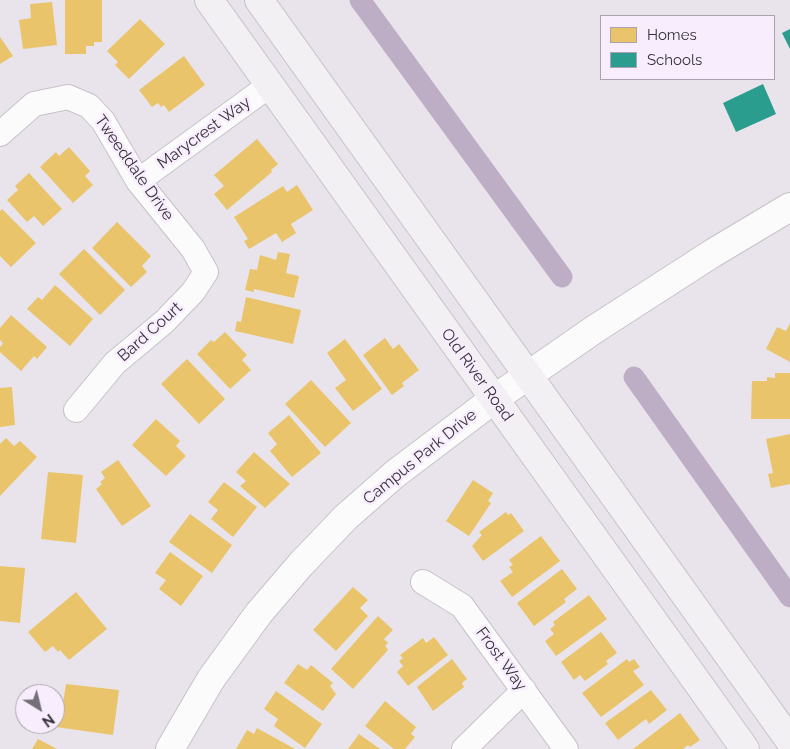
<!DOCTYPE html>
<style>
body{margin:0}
#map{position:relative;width:790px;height:749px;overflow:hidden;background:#e9e4ec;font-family:Raleway,sans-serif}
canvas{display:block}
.legend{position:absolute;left:600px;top:15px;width:175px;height:65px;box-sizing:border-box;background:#f8edfd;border:1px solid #aaa2ae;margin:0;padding:6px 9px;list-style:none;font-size:15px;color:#363238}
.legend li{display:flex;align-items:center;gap:10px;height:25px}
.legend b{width:25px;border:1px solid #aaa2ae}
.north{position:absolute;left:15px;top:684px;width:50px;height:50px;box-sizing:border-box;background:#f8edfd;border:1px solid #aaa2ae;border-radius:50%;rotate:144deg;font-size:14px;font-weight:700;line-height:20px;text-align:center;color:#363238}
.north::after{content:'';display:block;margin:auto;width:18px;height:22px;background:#757077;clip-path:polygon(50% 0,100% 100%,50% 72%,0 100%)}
</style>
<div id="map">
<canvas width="790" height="749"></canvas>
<ul class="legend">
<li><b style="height:14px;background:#e9c46a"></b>Homes</li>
<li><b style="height:14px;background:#2a9d8f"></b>Schools</li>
</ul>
<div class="north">N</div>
</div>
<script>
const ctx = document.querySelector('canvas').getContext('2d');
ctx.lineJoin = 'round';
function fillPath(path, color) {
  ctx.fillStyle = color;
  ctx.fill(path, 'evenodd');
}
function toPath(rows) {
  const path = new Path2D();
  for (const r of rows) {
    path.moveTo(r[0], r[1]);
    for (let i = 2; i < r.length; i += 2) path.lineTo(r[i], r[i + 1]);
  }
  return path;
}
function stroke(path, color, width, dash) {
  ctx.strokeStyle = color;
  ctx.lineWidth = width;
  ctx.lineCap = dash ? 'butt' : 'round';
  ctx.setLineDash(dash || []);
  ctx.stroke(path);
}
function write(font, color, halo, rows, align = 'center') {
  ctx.font = font + ' Raleway,sans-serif';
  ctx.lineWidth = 5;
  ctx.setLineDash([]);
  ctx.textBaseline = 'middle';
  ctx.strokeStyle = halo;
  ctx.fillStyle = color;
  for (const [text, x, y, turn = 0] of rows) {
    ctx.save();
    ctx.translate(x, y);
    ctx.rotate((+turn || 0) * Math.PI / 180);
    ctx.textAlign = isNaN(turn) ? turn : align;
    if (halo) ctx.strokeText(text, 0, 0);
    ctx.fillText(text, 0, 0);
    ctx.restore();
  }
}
fillPath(toPath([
 [65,0,102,0,102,42,94,42,94,46,86,46,86,54,65,54],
 [52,2,57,45,23,49,19,20,31,18,30,4],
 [140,19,165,44,129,79,115,65,118,62,107,51],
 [0,37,13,56,0,64],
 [184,56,205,85,169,112,164,105,161,107,158,103,152,107,139,90],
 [257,139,278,164,271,170,272,172,227,210,214,194,224,186,214,175],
 [69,147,90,171,85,176,93,185,73,203,40,167,56,152,59,156],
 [29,173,62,209,43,226,34,216,27,222,7,200,18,190,15,186],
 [297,185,313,210,291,224,296,233,282,242,276,233,249,249,244,241,248,239,234,217,283,186,287,192],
 [2,209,36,243,11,267,0,256,0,211],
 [117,222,151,256,142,266,147,272,131,287,92,248],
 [84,249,125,290,100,315,59,274],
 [278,252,290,254,286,273,299,276,294,298,254,289,254,292,245,290,250,269,257,270,260,255,276,260],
 [55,285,93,319,70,346,27,309,38,297,42,300],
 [246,297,301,310,293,344,235,331,237,321,241,322],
 [11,315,47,347,37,359,34,356,21,371,0,352,0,347,3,343,0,340,0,328],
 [790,323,790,362,766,349,777,327,786,331],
 [225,332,247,355,242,360,251,370,230,389,197,354,211,340,214,342],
 [385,338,393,349,399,344,419,370,402,383,404,386,392,395,363,355],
 [345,339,382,389,353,411,335,388,346,380,327,353],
 [187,359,225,399,199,424,161,384],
 [775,373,790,373,790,419,751,419,752,381,767,381,767,377,775,378],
 [311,380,351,423,325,447,285,404],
 [12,387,15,425,0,427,0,388],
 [289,415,321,453,292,477,270,451,277,444,268,433],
 [156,419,180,441,176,446,186,456,166,476,132,445],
 [790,434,790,484,771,488,768,474,773,473,766,439],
 [6,438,14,446,20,441,37,457,0,496,0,444],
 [254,452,290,484,265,508,240,486,246,481,236,472],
 [118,460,151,506,122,526,96,489,102,484,100,482,105,478,101,472],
 [48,472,83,475,76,543,41,539],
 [473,480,493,493,488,501,491,503,469,536,446,521],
 [224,482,257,507,233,537,211,519,218,510,208,502],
 [506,512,508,515,511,513,524,531,483,561,472,546,482,535,479,532],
 [190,514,232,545,212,573,169,542],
 [541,536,560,561,512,597,500,581,513,572,509,567,513,565,509,560],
 [170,552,203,576,181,606,159,589,166,580,155,573],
 [0,566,25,568,20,623,0,621],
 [562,569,577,589,564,599,566,602,534,626,517,603],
 [353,587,368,600,360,608,368,616,336,651,313,630],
 [76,592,107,629,69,660,60,650,58,652,53,646,45,652,28,632],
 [589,595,607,619,556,656,545,641,554,634,550,629,555,625,553,622],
 [378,616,393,630,384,639,388,643,385,646,388,650,353,689,331,669],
 [601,632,617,653,606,661,608,664,585,681,580,675,574,680,561,662],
 [434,637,448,655,408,686,397,672,403,666,399,661,403,658,400,655,423,638,426,643],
 [452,659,467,679,462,683,464,687,433,711,417,687],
 [627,659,629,662,634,659,640,667,633,671,644,685,601,717,582,693],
 [298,664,307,670,311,665,333,683,330,686,336,694,323,711,284,683],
 [66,684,119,690,113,735,49,726,49,724,55,724,55,702,63,703],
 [651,690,667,710,649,724,646,719,618,740,605,723],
 [276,691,322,724,305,748,274,726,278,719,264,709],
 [385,701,416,727,411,734,415,737,405,749,394,749,365,726],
 [680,713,700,740,690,747,688,745,683,749,633,749],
 [257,728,295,749,236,749,247,730,254,734],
 [359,734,380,749,348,749],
 [38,739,57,749,32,749]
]), '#e9c46a');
fillPath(toPath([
 [790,29,790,49,782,33],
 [763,84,776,114,736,132,723,103]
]), '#2a9d8f');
stroke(toPath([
 [360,0,562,277],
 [634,377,790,597]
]), '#bdadc5', 21);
const minor = toPath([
 [0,134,34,104,68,97,89,106,103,121,138,181,193,249,206,272,193,292,164,322,115,363,76,410],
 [138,181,270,85],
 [423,582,462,606,566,749],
 [464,749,524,690]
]);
const tertiary = toPath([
 [170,749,211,679,259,613,301,564,346,517,395,474,494,399,595,329,713,253,790,207]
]);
const secondary = toPath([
 [209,0,745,749],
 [259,0,790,741]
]);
stroke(minor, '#c6c2c7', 26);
stroke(tertiary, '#c6c2c7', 30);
stroke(secondary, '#c6c2c7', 30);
stroke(minor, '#fcfbfc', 24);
stroke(tertiary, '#fcfbfc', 28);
stroke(secondary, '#f3f0f4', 28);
write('16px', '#363238', '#f8edfd', [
 ["Marycrest Way",204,133,-36],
 ["Tweeddale Drive",134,168,55],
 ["Bard Court",150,332,-42],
 ["Old River Road",477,375,54],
 ["Campus Park Drive",420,457,-39],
 ["Frost Way",501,659,54]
]);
</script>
